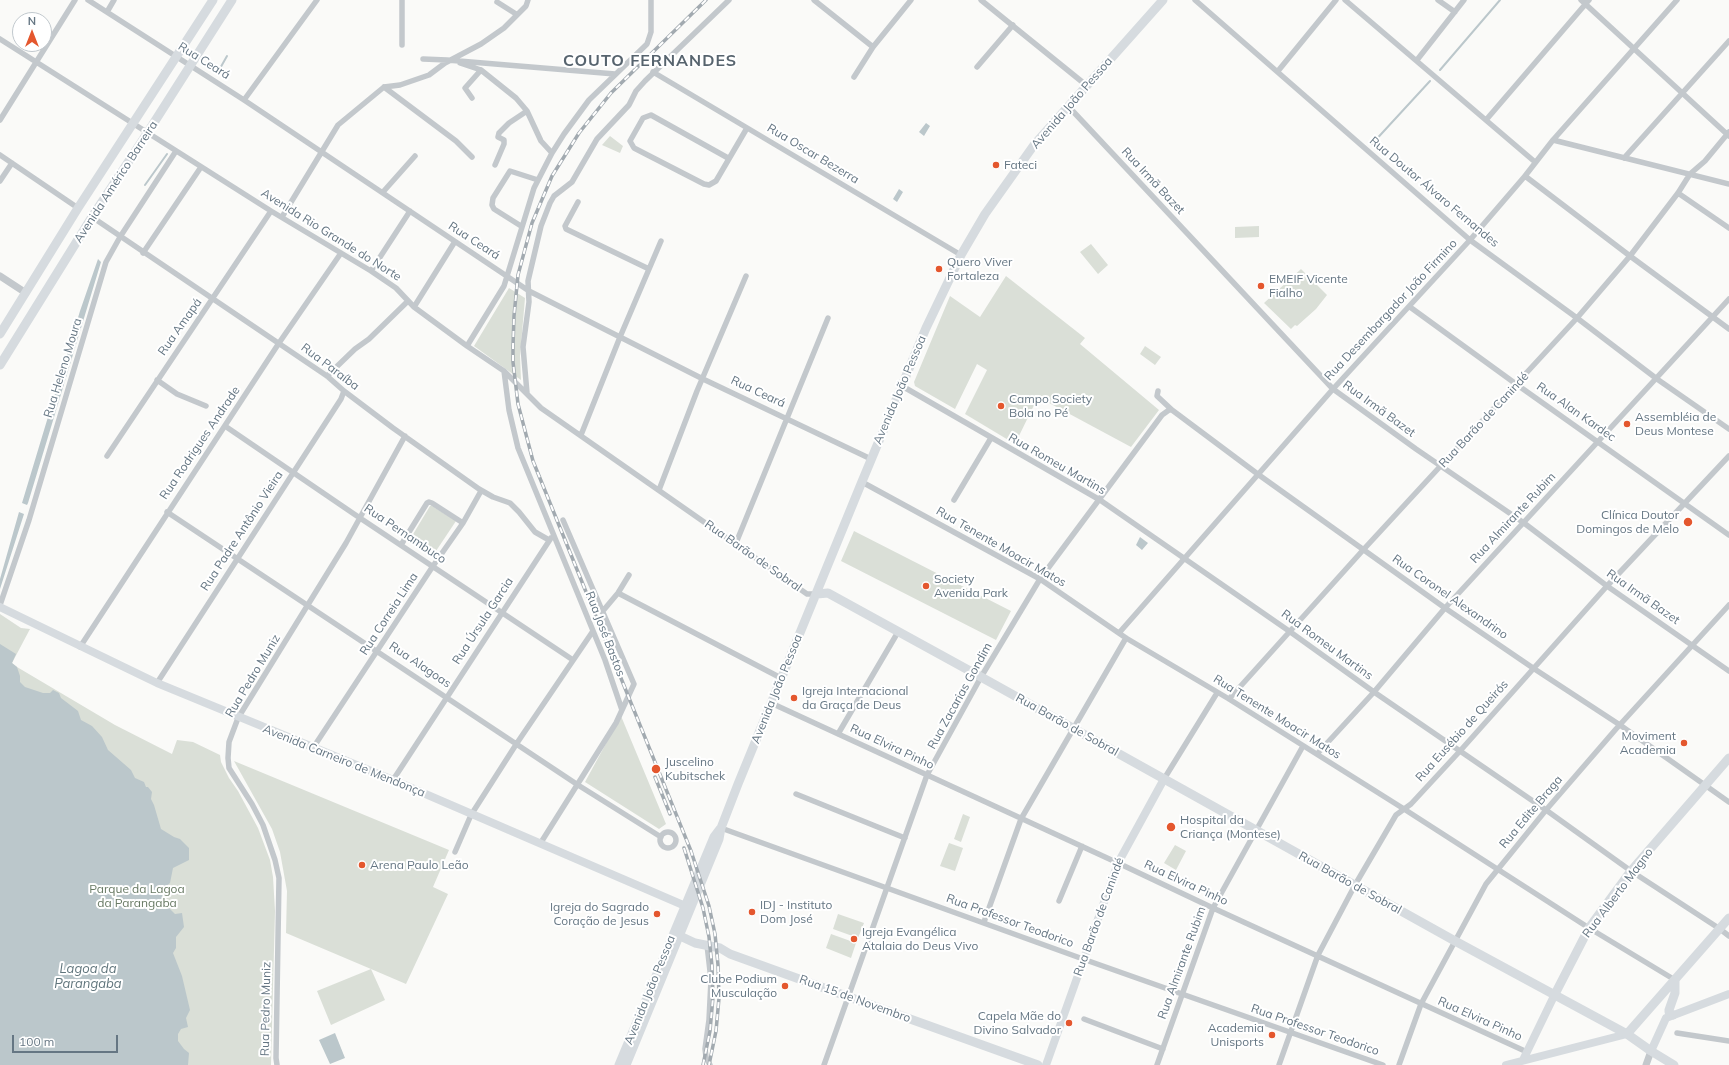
<!DOCTYPE html>
<meta charset="utf-8">
<style>
body{margin:0}
#map{position:relative;width:1729px;height:1065px;overflow:hidden;background:#fafaf8;font-family:Mulish,sans-serif}
canvas{display:block}
.north{position:absolute;left:12px;top:12px;width:40px;height:40px;box-sizing:border-box;background:#fff;border:1px solid #c1c8cd;border-radius:50%;rotate:0deg;font-size:11px;font-weight:700;line-height:16px;text-align:center;color:#657683}
.north::after{content:'';display:block;margin:auto;width:14px;height:18px;background:#e4572e;clip-path:polygon(50% 0,100% 100%,50% 72%,0 100%)}
.scale{position:absolute;left:12px;top:1035px;width:106px;height:18px;box-sizing:border-box;border:2px solid #657683;border-top:0;padding-left:5px;font-size:12px;line-height:14px;white-space:nowrap;color:#657683;-webkit-text-stroke:3px #fff;paint-order:stroke}
</style>
<div id="map">
<canvas width="1729" height="1065"></canvas>
<div class="north">N</div>
<div class="scale">100 m</div>
</div>
<script>
const ctx = document.querySelector('canvas').getContext('2d');
ctx.lineJoin = 'round';
function fillPath(path, color) {
  ctx.fillStyle = color;
  ctx.fill(path, 'evenodd');
}
function toPath(rows) {
  const path = new Path2D();
  for (const r of rows) {
    if (r.length === 3) {
      path.moveTo(r[0] + r[2], r[1]);
      path.arc(r[0], r[1], r[2], 0, 2 * Math.PI);
      continue;
    }
    path.moveTo(r[0], r[1]);
    for (let i = 2; i < r.length; i += 2) path.lineTo(r[i], r[i + 1]);
  }
  return path;
}
function stroke(path, color, width, dash) {
  ctx.strokeStyle = color;
  ctx.lineWidth = width;
  ctx.lineCap = dash ? 'butt' : 'round';
  ctx.setLineDash(dash || []);
  ctx.stroke(path);
}
function write(font, color, halo, rows, align = 'center') {
  ctx.font = font + ' Mulish,sans-serif';
  ctx.lineWidth = 4;
  ctx.setLineDash([]);
  ctx.textBaseline = 'middle';
  ctx.strokeStyle = halo;
  ctx.fillStyle = color;
  for (const [text, x, y, turn = 0] of rows) {
    ctx.save();
    ctx.translate(x, y);
    ctx.rotate((+turn || 0) * Math.PI / 180);
    ctx.textAlign = isNaN(turn) ? turn : align;
    if (halo) ctx.strokeText(text, 0, 0);
    ctx.fillText(text, 0, 0);
    ctx.restore();
  }
}
fillPath(toPath([
 [610,136,623,146,620,153,602,145],
 [1259,226,1259,237,1235,238,1235,227],
 [1091,244,1108,265,1098,274,1080,252],
 [1301,269,1327,295,1316,309,1297,326,1295,325,1291,329,1264,303],
 [1006,276,1085,338,1080,344,1159,410,1131,447,1038,397,1015,444,965,414,987,370,977,364,955,409,915,386,914,382,950,296,980,317],
 [509,288,525,298,520,356,521,380,474,346],
 [1145,346,1161,357,1155,365,1140,354],
 [430,506,432,506,456,521,432,557,409,543,409,541],
 [854,531,1011,611,996,640,841,561],
 [0,614,21,628,30,629,12,663,17,667,115,725,172,754,177,740,193,742,220,755,221,762,229,778,238,791,258,828,270,860,273,877,275,911,271,1065,0,1065],
 [621,716,666,824,659,829,585,782],
 [234,761,449,850,433,887,448,894,406,984,371,969,385,1000,331,1025,317,991,371,969,286,933,287,891,280,852,272,829],
 [963,814,970,817,961,842,954,839],
 [949,843,963,848,955,871,940,866],
 [1175,845,1186,851,1176,870,1164,863],
 [838,914,864,923,858,938,833,929],
 [831,934,856,943,851,958,826,948]
]), '#dadfd7');
fillPath(toPath([
 [926,123,930,126,924,136,919,132],
 [899,189,903,192,897,202,893,199],
 [98,259,101,262,28,503,27,505,22,503,80,311],
 [19,512,24,514,0,589,0,579],
 [1140,537,1148,543,1142,550,1136,545],
 [0,644,16,654,12,663,17,667,20,676,20,682,25,687,43,693,50,693,53,690,59,693,61,698,78,711,81,720,92,726,102,737,108,750,131,770,135,778,144,782,146,787,148,787,152,792,151,799,154,805,161,829,174,837,180,839,189,848,189,860,173,868,170,883,165,887,165,904,175,914,182,913,184,927,176,937,176,948,173,953,182,976,190,1010,186,1018,188,1027,181,1029,178,1034,178,1041,184,1049,189,1053,188,1065,0,1065],
 [335,1033,345,1058,330,1064,319,1040]
]), '#bbc7cb');
stroke(toPath([
 [1440,70,1500,0],
 [218,72,227,56],
 [1372,144,1430,81],
 [145,185,167,154]
]), '#bbc7cb', 2);
stroke(toPath([
 [88,0,244,100,529,291,703,379,871,459],
 [402,0,402,45],
 [814,0,873,47],
 [981,0,1086,85],
 [1195,0,1470,240,1577,318,1657,379,1729,429],
 [1345,0,1535,162],
 [1438,0,1455,12],
 [1581,0,1729,136],
 [497,2,516,14],
 [107,12,114,0],
 [0,39,271,211,371,271,396,288,414,307,467,346,504,371,541,408,807,594,817,594],
 [423,59,447,60,615,74],
 [1417,60,1464,0],
 [460,63,481,70,516,98,527,111,541,141,552,153],
 [977,67,1013,25],
 [1278,71,1336,0],
 [653,72,961,255],
 [854,77,873,47,911,0],
 [384,87,456,141,472,157],
 [472,98,465,88,481,70],
 [244,100,317,0],
 [1068,106,1333,389,1416,449,1524,523,1607,586,1729,671],
 [0,120,75,0],
 [1486,120,1589,0],
 [1553,140,1729,184],
 [0,155,78,208],
 [728,158,651,115,643,118,630,141,634,148,704,184,709,185,716,181,747,128],
 [1624,158,1729,41],
 [495,165,504,144,504,140,498,137,499,133,509,123,527,111],
 [1525,176,1630,256,1729,329],
 [0,181,12,163],
 [383,192,415,156],
 [1678,193,1729,228],
 [578,202,565,226,566,229,649,269],
 [92,217,327,376,344,391,393,428,479,489,493,497,510,503,519,512,535,532,549,540],
 [282,217,338,125,384,87,400,85,429,75,445,63,481,44,504,28,526,6,528,0],
 [521,226,494,209,492,205,493,198,510,171,538,180],
 [143,253,201,167],
 [371,271,410,211],
 [414,307,454,243],
 [1410,307,1516,384,1729,535],
 [467,346,504,286,534,188,552,153,564,134,589,100,647,44,651,32,651,0],
 [504,371,509,410,518,448,605,660,622,710],
 [327,376,355,349,369,339,408,301],
 [157,380,177,394,206,406],
 [902,386,1100,500,1289,631,1374,692,1546,810,1631,871,1720,929,1729,936],
 [1158,391,1157,396,1172,410],
 [527,393,523,347,529,302,528,281,541,226,550,203,554,196,572,182,597,139,629,105,636,91,645,81,729,0],
 [225,426,354,514,573,660],
 [581,435,620,337,661,241],
 [107,456,271,211],
 [862,482,1040,579,1126,638,1229,699,1404,809,1589,928,1675,980],
 [659,490,697,391,746,276],
 [954,500,991,438],
 [167,512,578,785,661,837],
 [736,543,828,318],
 [401,545,427,503,429,502,432,503,463,523],
 [618,593,781,678],
 [0,605,29,520,106,262,120,237,176,151],
 [602,612,618,593,629,575],
 [1119,633,1333,389,1470,240,1525,176,1553,140,1677,0],
 [80,647,279,343,341,253],
 [157,683,341,399,344,391],
 [1229,699,1364,549,1577,318,1630,256,1678,193,1690,174,1705,161,1729,132],
 [771,703,1118,863,1213,908,1527,1052],
 [838,734,898,632],
 [313,748,433,566,463,523,481,491],
 [1317,754,1374,692,1445,608,1729,299],
 [1164,779,1217,693],
 [393,780,551,538],
 [796,794,905,838],
 [721,828,1083,959,1383,1065],
 [668,840,8],
 [540,844,616,723,634,684,563,520],
 [455,852,471,815,517,743,593,631],
 [1059,901,1082,846],
 [984,922,1021,819,1126,638],
 [707,945,711,980,709,1020,705,1049,706,1057,710,1065],
 [1084,1019,1163,1049],
 [1677,1033,1729,1041],
 [277,1065,276,1058,279,878,275,860,263,825,252,804,229,768,228,758,229,742,238,718,346,543,405,436],
 [824,1065,927,775,981,677,1040,579,1162,415,1169,410,1172,410,1259,475,1445,608,1533,668,1620,725,1729,802],
 [1157,1065,1213,908,1303,746],
 [1279,1065,1318,955,1355,885,1396,815,1411,804,1460,751,1607,586,1729,456],
 [1399,1065,1421,1004,1486,884,1546,810,1616,729,1729,605]
]), '#c3c8cc', 5.5);
stroke(toPath([
 [0,276,26,293],
 [1646,1065,1651,1051]
]), '#c3c8cc', 7);
stroke(toPath([
 [0,607,157,683,393,780,690,908],
 [1651,1051,1666,1018,1729,994],
 [1523,1060,1555,994],
 [1046,1065,1118,863,1164,779],
 [1506,1065,1627,1034]
]), '#d6dbdf', 8);
stroke(toPath([
 [0,334,78,208,213,0],
 [0,365,92,217,148,132,232,0],
 [817,594,828,593,981,677,1455,941,1627,1034,1651,1051,1674,1065],
 [675,931,680,936,695,943,720,948,730,954,849,997,1038,1065],
 [1555,994,1589,928,1631,871,1729,758],
 [1673,1015,1669,1012,1669,1010,1675,993,1675,980],
 [1627,1034,1729,918],
 [619,1065,714,837,720,829],
 [626,1065,719,839,721,828,738,784,861,484,926,328,961,255,985,214,1034,145,1163,0]
]), '#d6dbdf', 9);
const rail = toPath([
 [706,0,611,93,579,133,552,176,532,223,518,275,514,316,513,346,513,362,518,404,533,461,691,851,709,906,715,934,718,965,719,998,716,1031,709,1065],
 [655,777,670,814],
 [684,848,703,908,709,937,712,966,713,997,710,1031,703,1065]
]);
stroke(rail, '#a2aab0', 3.5);
stroke(rail, '#fff', 2, [6]);
for (const [x, y, r, color] of [
 [996,165,4,"#e4572e"],
 [939,269,4,"#e4572e"],
 [1261,286,4,"#e4572e"],
 [1001,406,4,"#e4572e"],
 [1627,424,4,"#e4572e"],
 [1688,522,5,"#e4572e"],
 [926,586,4,"#e4572e"],
 [794,698,4,"#e4572e"],
 [1684,743,4,"#e4572e"],
 [656,769,5,"#e4572e"],
 [1171,827,5,"#e4572e"],
 [362,865,4,"#e4572e"],
 [752,912,4,"#e4572e"],
 [657,914,4,"#e4572e"],
 [854,939,4,"#e4572e"],
 [785,986,4,"#e4572e"],
 [1069,1023,4,"#e4572e"],
 [1272,1035,4,"#e4572e"]
]) {
  const dot = new Path2D();
  dot.arc(x, y, r, 0, 2 * Math.PI);
  ctx.fillStyle = color;
  ctx.fill(dot);
  stroke(dot, '#fff', 1.5);
}
write('12px', '#657683', '#fff', [
 ["Rua Ceará",204,61,32],
 ["Avenida João Pessoa",1072,103,-49],
 ["Rua Oscar Bezerra",813,154,31],
 ["Rua Irmã Bazet",1153,181,47],
 ["Avenida Américo Barreira",116,182,-57],
 ["Rua Doutor Álvaro Fernandes",1434,192,40],
 ["Avenida Rio Grande do Norte",331,235,32],
 ["Rua Ceará",474,241,33],
 ["Rua Desembargador João Firmino",1391,310,-47],
 ["Rua Amapá",180,327,-55],
 ["Rua Paraíba",330,367,37],
 ["Rua Heleno Moura",63,368,-73],
 ["Avenida João Pessoa",900,390,-67],
 ["Rua Ceará",758,392,25],
 ["Rua Irmã Bazet",1379,409,36],
 ["Rua Alan Kardec",1576,412,35],
 ["Rua Barão de Canindé",1484,420,-47],
 ["Rua Rodrigues Andrade",200,443,-56],
 ["Rua Romeu Martins",1057,464,30],
 ["Rua Almirante Rubim",1513,518,-47],
 ["Rua Padre Antônio Vieira",242,531,-57],
 ["Rua Pernambuco",405,534,34],
 ["Rua Tenente Moacir Matos",1001,547,30],
 ["Rua Barão de Sobral",753,556,35],
 ["Rua Coronel Alexandrino",1450,597,35],
 ["Rua Irmã Bazet",1643,597,35],
 ["Rua Correia Lima",389,614,-57],
 ["Rua Úrsula Garcia",483,621,-57],
 ["Rua José Bastos",605,634,69],
 ["Rua Romeu Martins",1327,645,36],
 ["Rua Alagoas",420,665,34],
 ["Rua Pedro Muniz",253,676,-59],
 ["Avenida João Pessoa",777,689,-68],
 ["Rua Zacarias Gondim",960,696,-61],
 ["Rua Tenente Moacir Matos",1277,717,32],
 ["Rua Barão de Sobral",1067,725,29],
 ["Rua Eusébio de Queirós",1462,731,-48],
 ["Rua Elvira Pinho",892,747,25],
 ["Avenida Carneiro de Mendonça",344,761,22],
 ["Rua Edite Braga",1531,812,-50],
 ["Rua Elvira Pinho",1186,883,25],
 ["Rua Barão de Sobral",1350,883,29],
 ["Rua Alberto Magno",1618,893,-53],
 ["Rua Barão de Canindé",1099,917,-70],
 ["Rua Professor Teodorico",1010,921,20],
 ["Rua Almirante Rubim",1182,963,-70],
 ["Avenida João Pessoa",650,990,-68],
 ["Rua 15 de Novembro",855,999,20],
 ["Rua Pedro Muniz",266,1009,-89],
 ["Rua Elvira Pinho",1480,1019,24],
 ["Rua Professor Teodorico",1315,1030,19]
]);
write('12px', '#657683', '#fff', [
 ["Fateci",1004,165],
 ["Quero Viver",947,262],
 ["Fortaleza",947,276],
 ["EMEIF Vicente",1269,279],
 ["Fialho",1269,293],
 ["Campo Society",1009,399],
 ["Bola no Pé",1009,413],
 ["Assembléia de",1635,417],
 ["Deus Montese",1635,431],
 ["Clínica Doutor",1679,515,"right"],
 ["Domingos de Melo",1679,529,"right"],
 ["Society",934,579],
 ["Avenida Park",934,593],
 ["Igreja Internacional",802,691],
 ["da Graça de Deus",802,705],
 ["Moviment",1676,736,"right"],
 ["Academia",1676,750,"right"],
 ["Juscelino",665,762],
 ["Kubitschek",665,776],
 ["Hospital da",1180,820],
 ["Criança (Montese)",1180,834],
 ["Arena Paulo Leão",370,865],
 ["IDJ - Instituto",760,905],
 ["Dom José",760,919],
 ["Igreja do Sagrado",649,907,"right"],
 ["Coração de Jesus",649,921,"right"],
 ["Igreja Evangélica",862,932],
 ["Atalaia do Deus Vivo",862,946],
 ["Clube Podium",777,979,"right"],
 ["Musculação",777,993,"right"],
 ["Capela Mãe do",1061,1016,"right"],
 ["Divino Salvador",1061,1030,"right"],
 ["Academia",1264,1028,"right"],
 ["Unisports",1264,1042,"right"]
], 'left');
write('12px', '#687a64', '#fff', [
 ["Parque da Lagoa",137,889],
 ["da Parangaba",137,903]
]);
write('italic 13px', '#60757c', '#fff', [
 ["Lagoa da",88,969],
 ["Parangaba",88,984]
]);
ctx.letterSpacing = '1px';
write('bold 16px', '#57646e', '#fff', [
 ["COUTO FERNANDES",650,61]
]);
ctx.letterSpacing = '0px';
</script>
